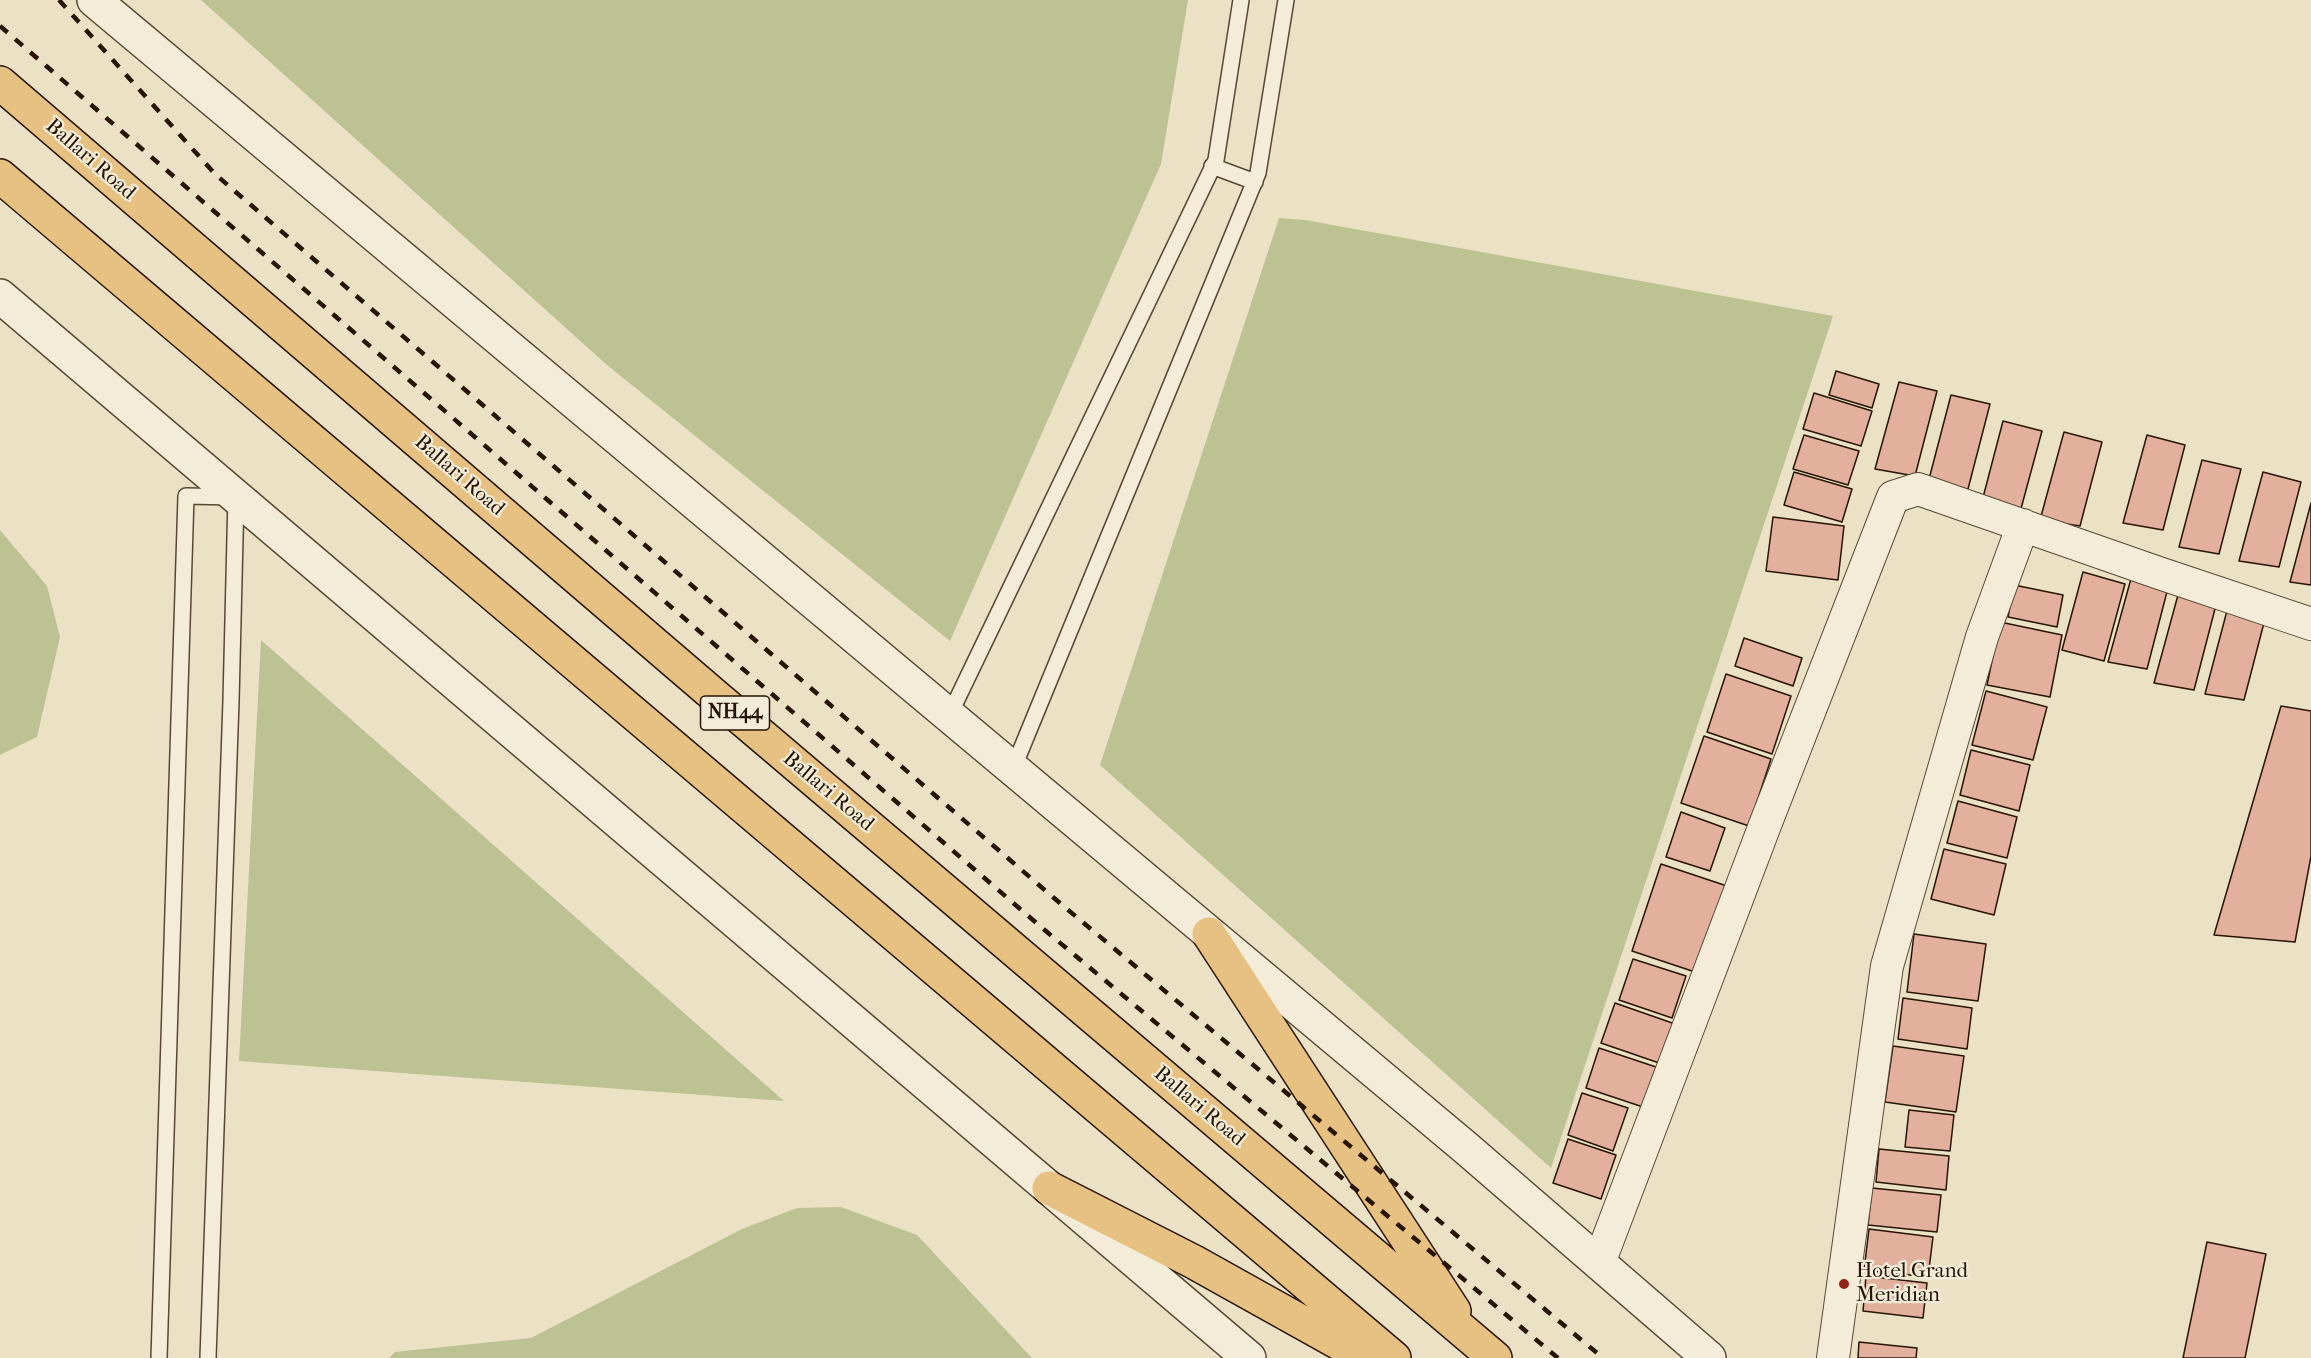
<!DOCTYPE html>
<style>
body{margin:0}
canvas{display:block;background:#ebe2c5}
</style>
<canvas width="2311" height="1358"></canvas>
<script>
const ctx = document.querySelector('canvas').getContext('2d');
ctx.lineJoin = 'round';
function fillPath(path, color) {
  ctx.fillStyle = color;
  ctx.fill(path, 'evenodd');
}
function toPath(rows) {
  const path = new Path2D();
  for (const r of rows) {
    path.moveTo(r[0], r[1]);
    for (let i = 2; i < r.length; i += 2) path.lineTo(r[i], r[i + 1]);
  }
  return path;
}
function stroke(path, color, width, dash) {
  ctx.strokeStyle = color;
  ctx.lineWidth = width;
  ctx.lineCap = dash ? 'butt' : 'round';
  ctx.setLineDash(dash || []);
  ctx.stroke(path);
}
function write(font, color, halo, rows, align = 'center') {
  ctx.font = font + ' "IM FELL French Canon",serif';
  ctx.lineWidth = 4.5;
  ctx.setLineDash([]);
  ctx.textBaseline = 'middle';
  ctx.strokeStyle = halo;
  ctx.fillStyle = color;
  for (const [text, x, y, turn = 0] of rows) {
    ctx.save();
    ctx.translate(x, y);
    ctx.rotate((+turn || 0) * Math.PI / 180);
    ctx.textAlign = isNaN(turn) ? turn : align;
    if (halo) ctx.strokeText(text, 0, 0);
    ctx.fillText(text, 0, 0);
    ctx.restore();
  }
}
fillPath(toPath([
 [201,0,1188,0,1161,164,950,641,607,365],
 [1279,218,1305,220,1833,316,1551,1168,1100,765],
 [0,530,47,586,60,637,37,737,0,755],
 [261,640,784,1101,239,1061],
 [841,1207,917,1235,1032,1358,389,1358,395,1352,531,1338,742,1229,797,1208]
]), '#bcc291');
const building = toPath([
 [1836,371,1879,384,1872,408,1829,395,1836,371],
 [1899,382,1937,391,1915,476,1875,469,1899,382],
 [1814,393,1872,411,1861,446,1803,429,1814,393],
 [1951,395,1990,404,1968,489,1928,483,1951,395],
 [2003,421,2042,431,2019,516,1980,509,2003,421],
 [2064,432,2102,442,2080,526,2040,520,2064,432],
 [1804,435,1859,451,1848,485,1793,469,1804,435],
 [2147,435,2185,445,2163,530,2123,523,2147,435],
 [2202,460,2241,469,2219,554,2179,547,2202,460],
 [1794,472,1852,489,1842,522,1784,505,1794,472],
 [2263,472,2301,482,2279,567,2239,561,2263,472],
 [2311,503,2311,585,2290,582,2311,503],
 [1773,517,1844,526,1838,580,1766,571,1773,517],
 [2083,572,2125,584,2104,661,2062,650,2083,572],
 [2132,575,2169,584,2147,669,2108,662,2132,575],
 [2014,585,2063,595,2057,627,2008,617,2014,585],
 [2178,595,2216,605,2194,690,2154,683,2178,595],
 [2228,607,2266,615,2244,700,2205,694,2228,607],
 [2000,622,2062,635,2050,697,1987,685,2000,622],
 [1744,638,1802,658,1793,686,1735,666,1744,638],
 [1726,674,1791,696,1772,754,1707,732,1726,674],
 [1986,691,2047,707,2033,760,1972,745,1986,691],
 [2281,706,2311,711,2311,856,2295,942,2214,935,2281,706],
 [1704,736,1771,759,1749,826,1681,803,1704,736],
 [1971,750,2030,765,2019,811,1960,795,1971,750],
 [1958,801,2017,817,2007,858,1947,843,1958,801],
 [1681,812,1725,828,1710,871,1666,857,1681,812],
 [1944,849,2006,864,1994,915,1931,899,1944,849],
 [1661,864,1727,886,1698,973,1632,951,1661,864],
 [1914,934,1986,944,1978,1001,1907,992,1914,934],
 [1633,959,1686,976,1672,1018,1619,1000,1633,959],
 [1903,998,1972,1008,1967,1049,1898,1039,1903,998],
 [1615,1003,1678,1025,1665,1065,1601,1043,1615,1003],
 [1893,1046,1964,1056,1956,1112,1885,1102,1893,1046],
 [1599,1048,1659,1068,1646,1108,1586,1088,1599,1048],
 [1582,1093,1628,1108,1613,1151,1568,1135,1582,1093],
 [1909,1110,1954,1115,1950,1151,1905,1147,1909,1110],
 [1568,1139,1616,1155,1601,1199,1553,1183,1568,1139],
 [1879,1149,1949,1156,1946,1190,1876,1182,1879,1149],
 [1872,1188,1941,1195,1937,1232,1868,1225,1872,1188],
 [1869,1229,1933,1237,1928,1277,1864,1270,1869,1229],
 [2207,1242,2266,1254,2245,1358,2183,1358,2207,1242],
 [1866,1276,1927,1283,1923,1318,1863,1311,1866,1276],
 [1859,1342,1917,1348,1916,1358,1858,1358,1859,1342]
]);
fillPath(building, '#e2b09d');
stroke(building, '#271402', 1.5);
const service = toPath([
 [1212,166,1255,182],
 [949,716,1216,160,1241,0],
 [1013,769,1258,173,1286,0],
 [159,1358,186,496,236,497,231,701,208,1358]
]);
const minor = toPath([
 [1599,1263,1765,825,1893,497,1918,489,2159,573,2311,624],
 [1833,1358,1887,966,1982,637,2023,525]
]);
const tertiary = toPath([
 [94,0,1466,1148,1709,1358],
 [0,296,1249,1358]
]);
const trunk = toPath([
 [0,83,715,696,1495,1358],
 [0,176,1394,1358],
 [1209,934,1454,1311],
 [1049,1188,1194,1262,1366,1358]
]);
stroke(service, '#584833', 18);
stroke(minor, '#584833', 34);
stroke(tertiary, '#584833', 36);
stroke(trunk, '#271402', 36);
stroke(service, '#f2ecd9', 15);
stroke(minor, '#f2ecd9', 32);
stroke(tertiary, '#f2ecd9', 33);
stroke(trunk, '#e6c182', 33);
stroke(toPath([
 [59,0,215,174,1061,904,1603,1358],
 [0,26,1041,927,1558,1358]
]), '#271402', 4.5, [10, 10]);
for (const [x, y, r, color] of [
 [1844,1284,6,"#8f2418"]
]) {
  const dot = new Path2D();
  dot.arc(x, y, r, 0, 2 * Math.PI);
  ctx.fillStyle = color;
  ctx.fill(dot);
  stroke(dot, '#f2ecd9', 2);
}
for (const [x, y, w] of [
 [735,713,69]
]) {
  const box = new Path2D();
  box.roundRect(x - w / 2, y - 17, w, 34, 4.5);
  ctx.fillStyle = '#f2ecd9';
  ctx.fill(box);
  stroke(box, '#271402', 1.5);
}
write('bold 20px', '#271402', null, [
 ["NH44",735,713]
]);
write('21px', '#271402', '#f2ecd9', [
 ["Ballari Road",90,160,41],
 ["Ballari Road",459,476,41],
 ["Ballari Road",828,792,40],
 ["Ballari Road",1199,1107,40]
]);
write('21px', '#271402', '#f2ecd9', [
 ["Hotel Grand",1856,1272],
 ["Meridian",1856,1296]
], 'left');
</script>
